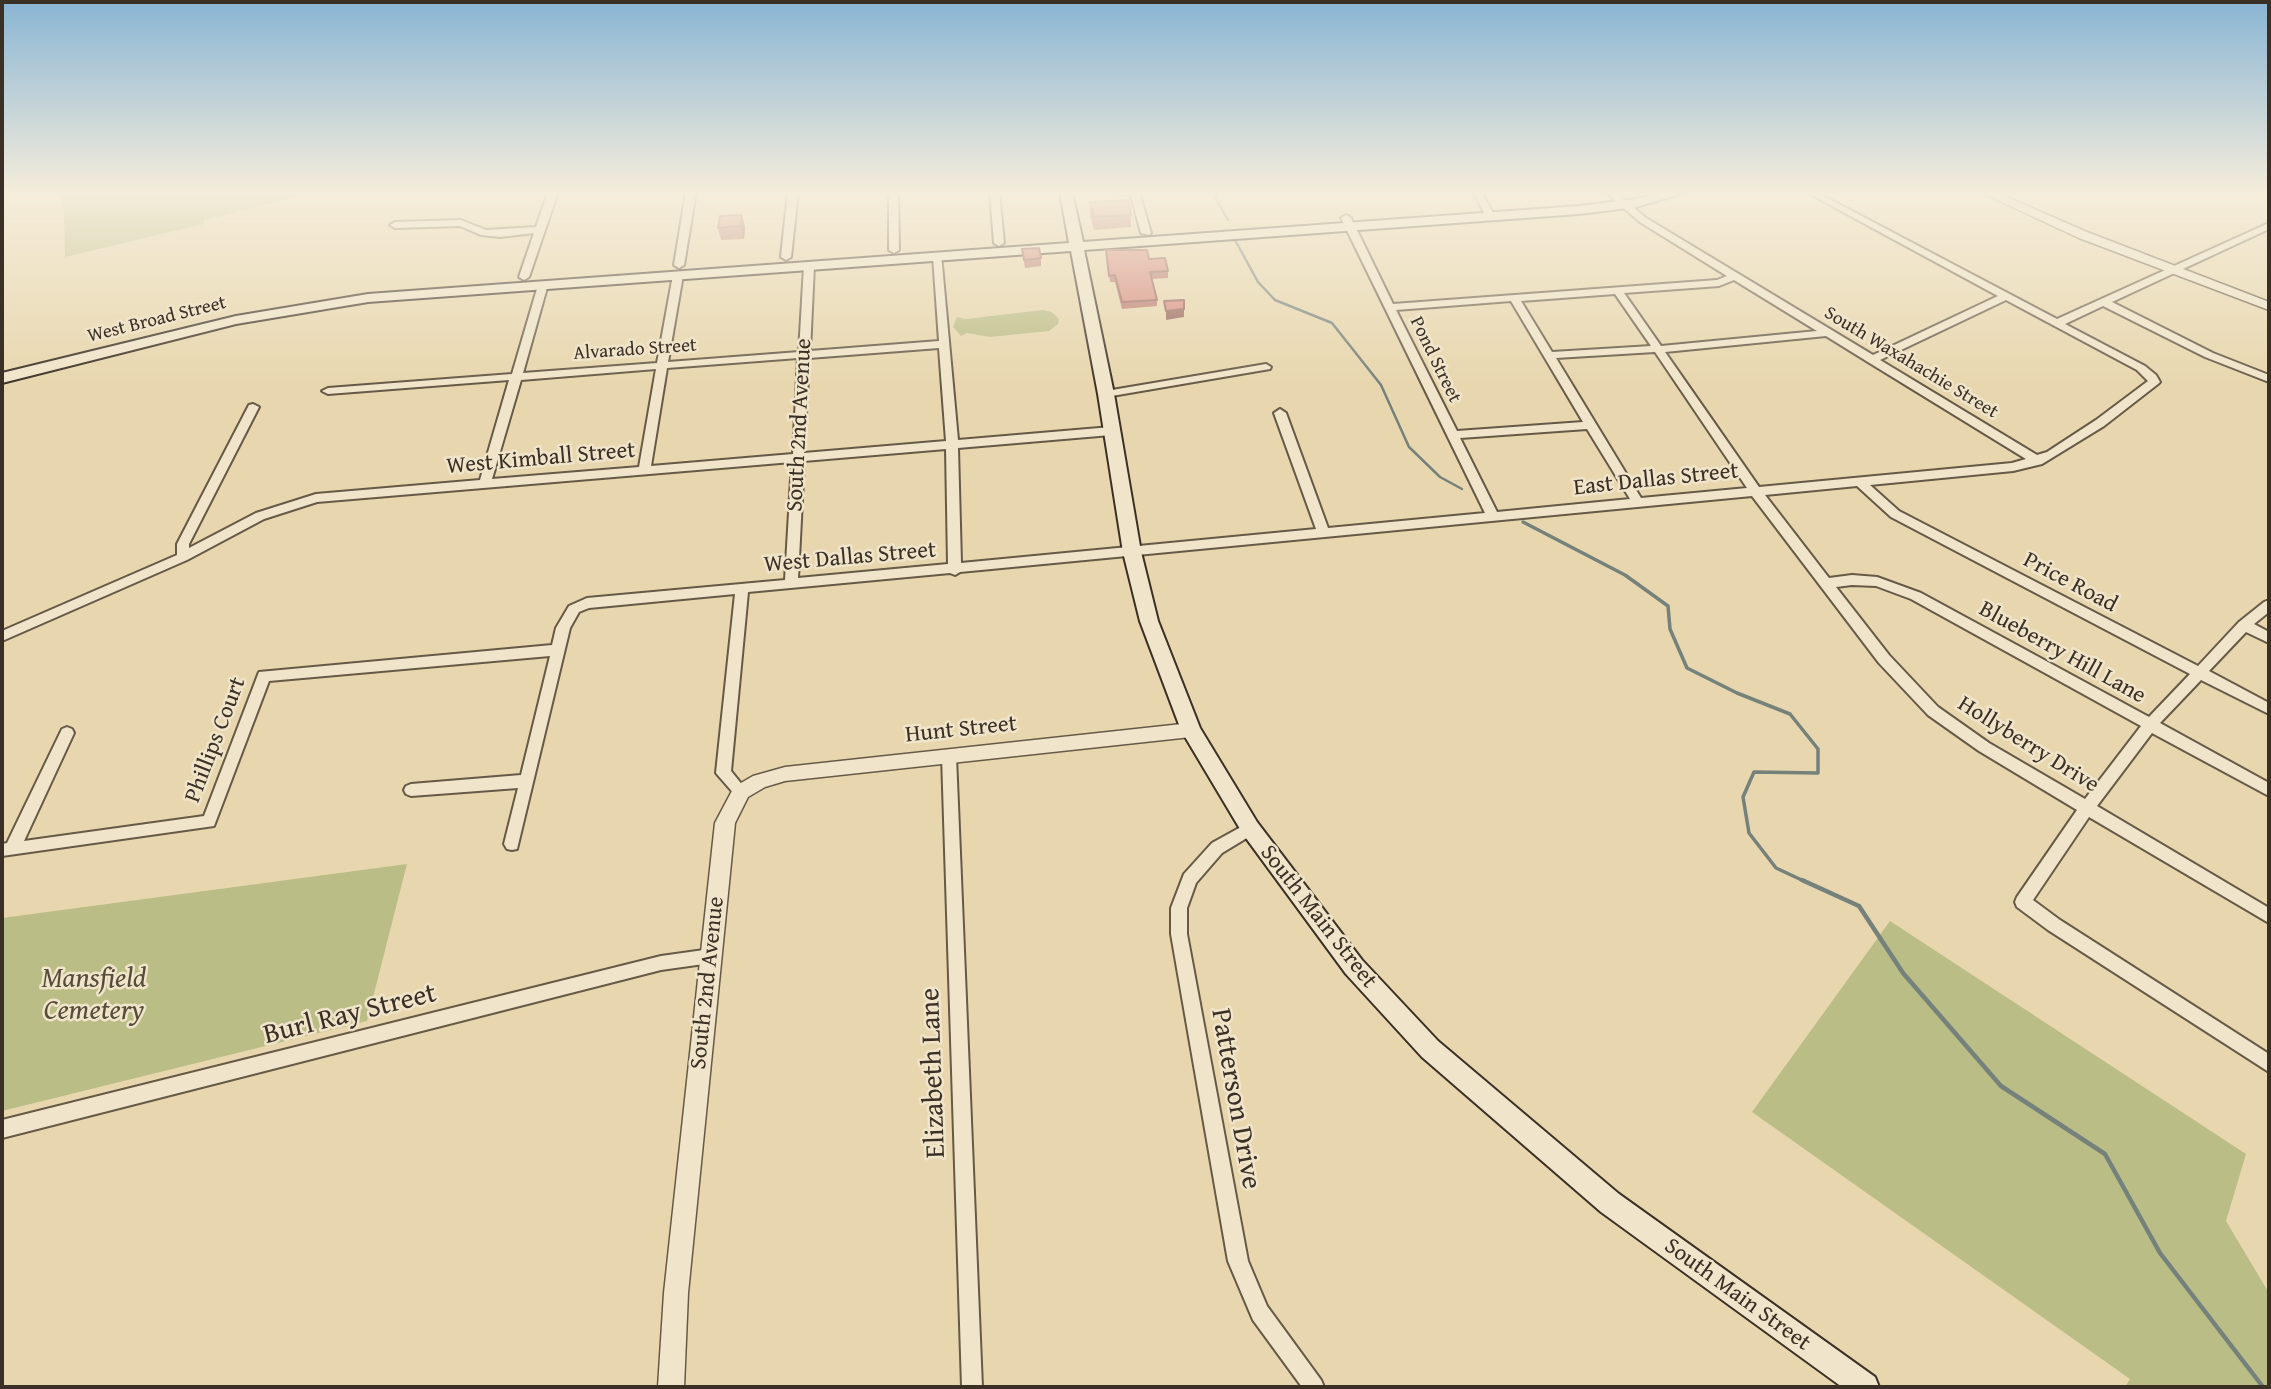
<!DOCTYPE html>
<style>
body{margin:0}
#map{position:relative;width:2271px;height:1389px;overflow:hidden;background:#e8d7ae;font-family:"Gentium Book Plus",serif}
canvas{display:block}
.frame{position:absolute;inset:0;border:4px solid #3b3025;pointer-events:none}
</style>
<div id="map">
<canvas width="2271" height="1389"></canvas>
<div class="frame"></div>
</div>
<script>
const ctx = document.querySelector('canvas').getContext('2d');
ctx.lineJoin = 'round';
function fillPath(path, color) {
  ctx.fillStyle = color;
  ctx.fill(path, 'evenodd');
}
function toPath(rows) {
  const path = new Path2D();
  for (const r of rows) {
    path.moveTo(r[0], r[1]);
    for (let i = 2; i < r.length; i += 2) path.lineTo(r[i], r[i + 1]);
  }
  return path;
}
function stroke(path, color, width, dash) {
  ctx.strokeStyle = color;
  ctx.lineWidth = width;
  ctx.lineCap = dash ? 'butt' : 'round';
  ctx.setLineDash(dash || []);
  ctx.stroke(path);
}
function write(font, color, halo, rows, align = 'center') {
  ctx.font = font + ' "Gentium Book Plus",serif';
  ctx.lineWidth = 5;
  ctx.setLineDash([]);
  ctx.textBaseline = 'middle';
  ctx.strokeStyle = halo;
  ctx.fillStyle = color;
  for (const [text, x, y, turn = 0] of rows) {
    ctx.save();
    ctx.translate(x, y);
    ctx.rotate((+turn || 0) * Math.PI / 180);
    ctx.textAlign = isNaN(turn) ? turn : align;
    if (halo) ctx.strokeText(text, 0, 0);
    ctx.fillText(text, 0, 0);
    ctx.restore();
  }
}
fillPath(toPath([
 [61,192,294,192,298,197,204,220,204,224,65,257,64,216],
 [1043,310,1052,312,1059,319,1058,324,1049,331,990,337,967,333,961,336,953,327,957,317,966,319],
 [407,864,367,1021,2,1111,2,918],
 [1890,921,2246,1154,2226,1221,2269,1293,2269,1387,2125,1387,2130,1379,1752,1112]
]), '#bbbd87');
stroke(toPath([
 [1217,192,1216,199,1228,220],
 [1235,240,1258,282,1275,300,1332,323,1381,385,1409,447,1440,477,1462,489]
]), '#75817b', 2.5);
stroke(toPath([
 [1523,522,1625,575,1668,606,1670,629,1687,668,1737,693,1790,714,1818,749,1818,773,1754,772,1743,797,1749,833,1776,868,1806,882]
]), '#75817b', 3.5);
stroke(toPath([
 [1802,880,1859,906,1903,973,2001,1086,2105,1154,2160,1253,2263,1387]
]), '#75817b', 4.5);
const minor = toPath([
 [548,192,558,192,529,277,524,280,519,277,534,233,500,237,481,235,460,226,395,228,390,225,395,222,461,220,486,230,536,227,548,192],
 [686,192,696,192,684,265,679,268,674,265,686,192],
 [788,192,798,192,791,257,786,260,781,257,788,192],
 [889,192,898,192,899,250,894,253,889,250,889,192],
 [990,192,999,192,1004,243,999,246,994,243,990,192],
 [1130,192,1139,192,1151,233,1149,235,1141,233,1130,192],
 [1473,192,1481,192,1495,216,1493,218,1487,218,1473,192],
 [1605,192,1615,192,1646,218,1873,355,1998,296,1806,192,1816,192,2057,319,2269,223,2269,229,2112,302,2213,353,2269,375,2269,382,2205,357,2103,306,2065,324,2145,366,2156,375,2160,382,2158,384,2104,426,2042,464,2013,471,1870,485,1899,511,2198,666,2239,622,2264,602,2269,600,2269,612,2254,624,2269,632,2269,643,2246,632,2209,671,2269,703,2269,714,2201,680,2160,723,2269,783,2269,796,2152,733,2097,806,2269,908,2269,923,2089,817,2033,900,2060,920,2269,1054,2269,1072,2048,930,2017,907,2015,902,2017,897,2077,810,1979,751,1928,715,1879,663,1752,496,960,572,955,575,950,573,748,592,731,771,748,792,746,796,741,798,736,796,716,773,735,594,589,608,579,612,570,628,517,849,512,850,507,849,504,844,518,788,411,796,406,794,404,790,406,786,411,784,521,775,550,656,269,681,214,826,2,856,2,844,7,843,62,729,67,727,72,729,74,733,24,841,204,816,259,672,552,645,556,628,569,606,587,598,785,580,792,462,317,502,264,519,187,560,2,641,2,631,177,555,177,544,249,405,253,404,259,407,189,544,189,548,256,513,316,494,480,480,509,380,328,394,322,391,328,388,512,374,539,282,548,284,523,373,657,363,673,275,678,272,683,275,668,362,799,352,804,266,809,263,814,266,810,351,939,341,933,256,941,254,958,440,1111,427,1117,431,1111,435,958,448,961,563,1316,529,1274,413,1280,409,1286,413,1328,528,1485,513,1341,218,1346,215,1351,218,1393,304,1717,280,1727,276,1640,222,1605,192],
 [1734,280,1817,331,1661,346,1624,293,1719,286,1734,280],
 [1615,294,1651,346,1552,352,1521,301,1615,294],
 [2006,300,2137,370,2148,381,2096,420,2047,452,2037,455,1880,360,2006,300],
 [1511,301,1583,422,1457,431,1396,310,1511,301],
 [1826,336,1868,362,2026,459,2012,463,1759,487,1665,352,1826,336],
 [939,348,946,441,804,453,809,358,939,348],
 [1655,352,1747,488,1641,498,1556,358,1655,352],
 [798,358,793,454,651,466,667,368,798,358],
 [656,369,639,467,492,479,521,380,656,369],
 [1587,429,1630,499,1497,512,1460,438,1587,429],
 [946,449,948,564,798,578,804,461,946,449],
 [1857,486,1891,517,2190,674,2149,717,1921,593,1877,577,1852,575,1829,578,1765,495,1857,486],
 [1852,585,1876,586,1911,599,2141,726,2085,799,1989,743,1938,707,1889,655,1836,587,1852,585],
 [1266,364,1271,367,1270,369,1106,397,1100,394,1106,391,1266,364],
 [949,750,954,752,956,756,982,1387,962,1387,942,756,944,752,949,750],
 [1250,822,1255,823,1258,828,1255,833,1222,853,1196,883,1187,908,1187,934,1248,1261,1267,1306,1321,1380,1324,1387,1302,1387,1253,1320,1228,1261,1171,934,1171,908,1184,874,1212,843,1250,822],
 [711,949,717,951,719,956,717,961,711,963,661,970,2,1138,2,1120,661,956,711,949]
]);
const tertiary = toPath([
 [1980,192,1995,192,2087,232,2269,302,2269,310,2079,238,1980,192],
 [1191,723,1197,725,1200,730,1197,735,1191,737,785,781,765,787,748,797,735,823,688,1293,684,1387,658,1387,664,1293,715,823,734,787,753,776,785,767,1191,723]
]);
const secondary = toPath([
 [1060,192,1072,192,1083,242,1579,206,1636,199,1667,192,1687,192,1636,207,1579,214,1084,250,1114,394,1141,552,1158,621,1200,728,1257,822,1362,960,1438,1041,1619,1194,1875,1377,1879,1387,1842,1387,1601,1212,1422,1057,1346,974,1243,834,1181,730,1140,621,1123,552,1098,394,1071,251,368,302,236,324,2,383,2,373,236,316,368,294,1069,243,1060,192]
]);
stroke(minor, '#665a47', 4);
stroke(tertiary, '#665a47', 3);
stroke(secondary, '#3b3025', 4);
fillPath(minor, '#f0e5ca');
fillPath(tertiary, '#f0e5ca');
fillPath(secondary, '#f0e5ca');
fillPath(toPath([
 [1090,202,1131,215,1131,227,1094,230,1090,215],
 [742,215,745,227,744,239,721,240,718,228],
 [1022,249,1041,258,1041,266,1025,268],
 [1106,250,1149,259,1168,271,1168,278,1152,279,1157,300,1157,306,1122,309,1115,282,1110,282]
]), '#b7756c');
fillPath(toPath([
 [742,215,745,227,744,239,740,226],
 [1184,309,1184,317,1166,320,1166,311]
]), '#955f58');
const building = toPath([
 [1128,200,1131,215,1094,217,1090,202,1128,200],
 [742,215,740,226,718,228,720,216,742,215],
 [1039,248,1041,258,1024,260,1022,249,1039,248],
 [1106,250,1147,250,1149,259,1165,258,1168,271,1150,272,1157,300,1122,302,1115,275,1109,276,1106,250],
 [1184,300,1184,309,1166,311,1164,301,1184,300]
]);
fillPath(building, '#d5887d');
stroke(building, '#955f58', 2);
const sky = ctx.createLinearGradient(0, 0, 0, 386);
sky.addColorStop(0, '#89b5d4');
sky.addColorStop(0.5, '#f5eddb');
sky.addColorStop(1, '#f5eddb00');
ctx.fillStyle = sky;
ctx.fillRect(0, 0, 2271, 386);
write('19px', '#3b3025', '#f0e5ca', [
 ["West Broad Street",157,320,-14],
 ["Alvarado Street",635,350,-4],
 ["Pond Street",1435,360,64],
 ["South Waxahachie Street",1911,363,31]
]);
write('23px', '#3b3025', '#f0e5ca', [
 ["South 2nd Avenue",800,425,-87],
 ["West Kimball Street",541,459,-5],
 ["East Dallas Street",1656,480,-6],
 ["West Dallas Street",850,558,-5],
 ["Price Road",2070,583,28],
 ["Blueberry Hill Lane",2062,653,29],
 ["Hunt Street",961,730,-6],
 ["Phillips Court",216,740,-69],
 ["Hollyberry Drive",2028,745,32],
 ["South Main Street",1318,917,52],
 ["South 2nd Avenue",708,983,-84],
 ["South Main Street",1737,1295,36]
]);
write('italic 28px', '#554c39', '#f0e5ca', [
 ["Mansfield",94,980],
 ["Cemetery",94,1012]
]);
write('28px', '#3b3025', '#f0e5ca', [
 ["Burl Ray Street",350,1015,-14],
 ["Elizabeth Lane",934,1073,-92],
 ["Patterson Drive",1235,1099,80]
]);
</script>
